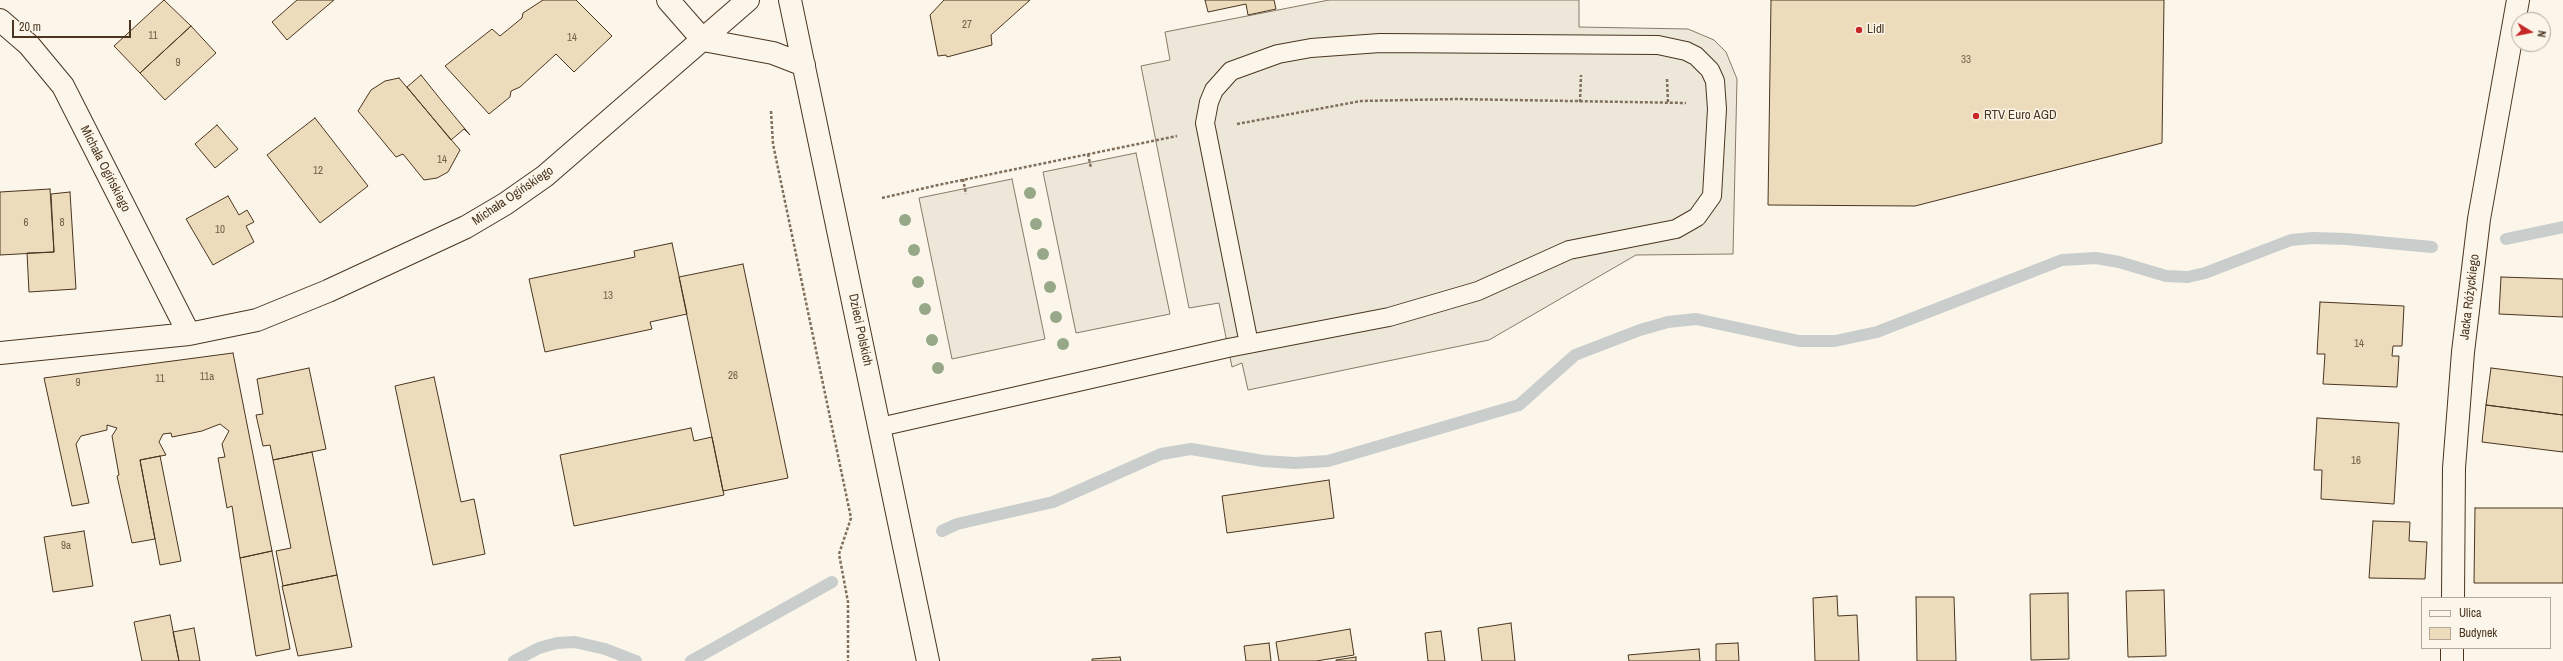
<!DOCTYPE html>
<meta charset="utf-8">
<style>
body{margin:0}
#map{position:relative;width:2563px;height:661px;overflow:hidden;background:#fbf6e9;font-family:"Archivo Narrow",sans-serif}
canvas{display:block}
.legend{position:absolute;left:2421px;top:597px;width:130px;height:52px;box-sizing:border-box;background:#fbf6e9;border:1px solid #b4a999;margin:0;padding:5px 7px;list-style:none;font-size:12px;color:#4a3520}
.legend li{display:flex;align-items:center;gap:8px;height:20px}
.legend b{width:20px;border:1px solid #b4a999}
.north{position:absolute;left:2511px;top:12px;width:40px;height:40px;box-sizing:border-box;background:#fbf6e9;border:1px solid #b4a999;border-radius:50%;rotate:100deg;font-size:11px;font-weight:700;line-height:16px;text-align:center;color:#4a3520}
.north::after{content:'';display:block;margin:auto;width:14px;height:18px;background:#c62828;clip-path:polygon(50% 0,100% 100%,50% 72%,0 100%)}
.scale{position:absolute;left:12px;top:20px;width:119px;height:18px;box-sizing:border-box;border:2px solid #4a3520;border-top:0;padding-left:5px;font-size:12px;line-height:14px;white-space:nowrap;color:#4a3520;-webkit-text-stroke:3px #fbf6e9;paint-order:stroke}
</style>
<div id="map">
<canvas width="2563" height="661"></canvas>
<ul class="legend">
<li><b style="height:5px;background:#fbf6e9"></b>Ulica</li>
<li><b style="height:11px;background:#ecdcbc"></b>Budynek</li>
</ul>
<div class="north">N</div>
<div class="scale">20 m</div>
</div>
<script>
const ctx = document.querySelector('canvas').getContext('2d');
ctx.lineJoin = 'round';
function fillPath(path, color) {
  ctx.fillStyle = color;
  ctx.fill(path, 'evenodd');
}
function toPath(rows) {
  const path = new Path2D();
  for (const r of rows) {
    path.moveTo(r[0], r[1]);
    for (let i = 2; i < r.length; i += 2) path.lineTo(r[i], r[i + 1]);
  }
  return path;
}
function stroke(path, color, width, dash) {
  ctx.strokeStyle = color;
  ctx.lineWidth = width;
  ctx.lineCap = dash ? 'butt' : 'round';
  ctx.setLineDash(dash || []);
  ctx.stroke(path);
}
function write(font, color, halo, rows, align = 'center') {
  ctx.font = font + ' "Archivo Narrow",sans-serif';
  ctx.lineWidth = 3;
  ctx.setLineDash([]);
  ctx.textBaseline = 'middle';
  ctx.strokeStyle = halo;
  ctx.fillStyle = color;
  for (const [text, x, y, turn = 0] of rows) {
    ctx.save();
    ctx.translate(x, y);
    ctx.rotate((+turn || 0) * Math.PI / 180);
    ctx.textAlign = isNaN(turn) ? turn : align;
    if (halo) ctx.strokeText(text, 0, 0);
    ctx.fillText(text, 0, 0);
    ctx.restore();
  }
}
const parking = toPath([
 [1329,0,1579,0,1579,27,1688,29,1714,40,1726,52,1737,79,1733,254,1636,255,1489,340,1248,390,1242,363,1232,367,1219,303,1189,308,1141,66,1170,60,1165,32,1329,0],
 [1136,153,1170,314,1076,333,1043,172,1136,153],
 [1012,179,1045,339,952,359,919,198,1012,179]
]);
fillPath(parking, '#ede7d9');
stroke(parking, '#887966', 1);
stroke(toPath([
 [2506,239,2563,227],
 [942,531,957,524,1053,502,1161,454,1191,449,1263,461,1295,463,1328,461,1519,405,1575,355,1640,330,1668,322,1696,319,1799,341,1835,341,1877,332,2062,260,2096,258,2119,262,2166,276,2188,277,2205,273,2291,240,2313,238,2346,239,2432,247],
 [514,661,539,648,557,643,575,642,605,649,636,661],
 [691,661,832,582]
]), '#c9cecd', 12);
const building = toPath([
 [164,0,191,26,140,73,114,46,164,0],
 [297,0,334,0,287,40,272,22,297,0],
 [543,0,576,0,612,36,574,72,556,54,520,87,511,91,510,97,489,114,445,66,492,29,500,36,522,18,523,13,543,0],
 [944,0,1030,0,991,35,992,45,947,57,946,55,938,56,930,15,944,0],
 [1205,0,1274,0,1276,9,1248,15,1246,4,1208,12,1205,0],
 [1771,0,2164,0,2162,143,1915,206,1768,205,1771,0],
 [191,26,216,53,165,100,140,73,191,26],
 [421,75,441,100,470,135,464,129,451,140,407,87,421,75],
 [399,78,460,150,448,172,437,178,424,180,403,154,396,157,358,111,371,90,385,81,399,78],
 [315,118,368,186,320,223,267,155,315,118],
 [217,125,238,149,215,168,195,144,217,125],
 [50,189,54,252,0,255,0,192,50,189],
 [70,192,76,289,29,292,27,253,54,252,51,194,70,192],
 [228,196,239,215,247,210,254,222,246,226,254,242,213,265,186,219,228,196],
 [672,243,687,314,650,322,652,329,545,352,529,279,635,257,634,251,672,243],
 [743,264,788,478,723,491,679,277,743,264],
 [2501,277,2563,279,2563,317,2499,314,2501,277],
 [2320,302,2404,306,2402,346,2393,346,2392,356,2399,356,2397,387,2323,384,2325,354,2317,354,2320,302],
 [233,353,272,551,240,558,232,506,227,508,218,458,225,457,222,444,229,431,220,424,202,431,172,437,171,433,163,434,159,442,166,455,140,460,155,539,132,543,117,476,119,475,112,436,117,428,107,425,107,430,81,436,76,444,89,503,72,506,44,378,233,353],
 [309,368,326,449,273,460,270,445,263,446,256,415,263,414,257,379,309,368],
 [2491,368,2563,377,2563,415,2486,405,2491,368],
 [434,377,461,502,474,499,485,554,433,565,395,386,434,377],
 [2486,405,2563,415,2563,452,2482,442,2486,405],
 [2317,418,2399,423,2394,504,2321,499,2322,470,2314,470,2317,418],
 [691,428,694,441,712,437,724,495,574,526,560,455,691,428],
 [312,452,337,575,283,586,276,551,291,548,273,460,312,452],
 [160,456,181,561,160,565,140,460,160,456],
 [1329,480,1334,518,1227,533,1222,496,1329,480],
 [2475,508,2563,508,2563,583,2474,583,2475,508],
 [2373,521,2410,522,2409,541,2427,542,2425,579,2369,578,2373,521],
 [84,531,93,586,53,592,44,537,84,531],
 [272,551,290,649,256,656,240,558,272,551],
 [337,575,352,647,298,656,282,586,337,575],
 [2164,590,2166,656,2128,657,2126,591,2164,590],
 [2068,593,2069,659,2031,660,2030,594,2068,593],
 [1837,596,1838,616,1857,615,1859,661,1815,661,1813,598,1837,596],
 [1916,597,1954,597,1956,661,1917,661,1916,597],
 [170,615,179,661,142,661,134,622,170,615],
 [1511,623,1515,661,1482,661,1478,628,1511,623],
 [194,628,200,661,179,661,173,632,194,628],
 [1350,629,1354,655,1316,661,1279,661,1276,642,1350,629],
 [1441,631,1445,661,1428,661,1425,633,1441,631],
 [1269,643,1271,661,1246,661,1244,646,1269,643],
 [1738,643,1739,661,1716,661,1716,644,1738,643],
 [1699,649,1700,661,1629,661,1628,655,1699,649],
 [1120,657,1121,661,1092,661,1092,659,1120,657],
 [1356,657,1356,661,1336,661,1336,660,1356,657]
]);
fillPath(building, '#ecdcbc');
stroke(building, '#4a3520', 1);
const lane = toPath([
 [880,427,1228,348,1389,317,1478,291,1569,250,1676,229,1697,217,1712,196,1717,109,1715,81,1710,70,1696,56,1686,51,1658,45,1380,43,1311,48,1278,54,1231,71,1214,90,1209,102,1205,123,1249,344]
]);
const street = toPath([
 [668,0,703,40],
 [0,20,29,45,63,86,189,334],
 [0,353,189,334,257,320,328,291,466,227,505,204,545,176,748,0],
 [2453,598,2454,468,2463,352,2479,219,2518,0],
 [2452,661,2452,648]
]);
const secondary = toPath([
 [790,0,928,661],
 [703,40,773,53,804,65]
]);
stroke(lane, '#4a3520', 20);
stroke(street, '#4a3520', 24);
stroke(secondary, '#4a3520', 24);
stroke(toPath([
 [1667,79,1668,103],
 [1580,102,1581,75],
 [771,111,773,144,851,518,839,554,848,602,848,661],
 [1237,124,1361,101,1456,99,1686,103],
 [1088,154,1091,168],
 [963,179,966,194],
 [882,198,938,185,1177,136]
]), '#7f6f5c', 2.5, [3, 2]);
stroke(lane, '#fbf6e9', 18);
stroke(street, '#fbf6e9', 22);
stroke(secondary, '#fbf6e9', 22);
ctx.fillStyle = '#96a887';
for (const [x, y] of [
 [1030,193],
 [905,220],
 [1036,224],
 [914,250],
 [1043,254],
 [918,282],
 [1050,287],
 [925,309],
 [1056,317],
 [932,340],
 [1063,344],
 [938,368]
]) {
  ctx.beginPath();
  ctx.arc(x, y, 6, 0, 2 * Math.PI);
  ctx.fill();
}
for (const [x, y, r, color] of [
 [1859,30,4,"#c62828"],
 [1976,116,4,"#c62828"]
]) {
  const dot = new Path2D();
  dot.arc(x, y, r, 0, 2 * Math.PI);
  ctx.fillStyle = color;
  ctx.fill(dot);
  stroke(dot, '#fbf6e9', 1.5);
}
write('11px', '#725f47', null, [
 ["27",967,25],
 ["11",153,36],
 ["14",572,38],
 ["33",1966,60],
 ["9",178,63],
 ["14",442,160],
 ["12",318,171],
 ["6",26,223],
 ["8",62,223],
 ["10",220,230],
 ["13",608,296],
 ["14",2359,344],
 ["26",733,376],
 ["11a",207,377],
 ["11",160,379],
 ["9",78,383],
 ["16",2356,461],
 ["9a",66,546]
]);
write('13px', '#4a3520', '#fbf6e9', [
 ["Lidl",1867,30],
 ["RTV Euro AGD",1984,116]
], 'left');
write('13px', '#4a3520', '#fbf6e9', [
 ["Michała Ogińskiego",105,169,63],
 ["Michała Ogińskiego",513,196,-34],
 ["Jacka Różyckiego",2470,297,-83],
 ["Dzieci Polskich",860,330,78]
]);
</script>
